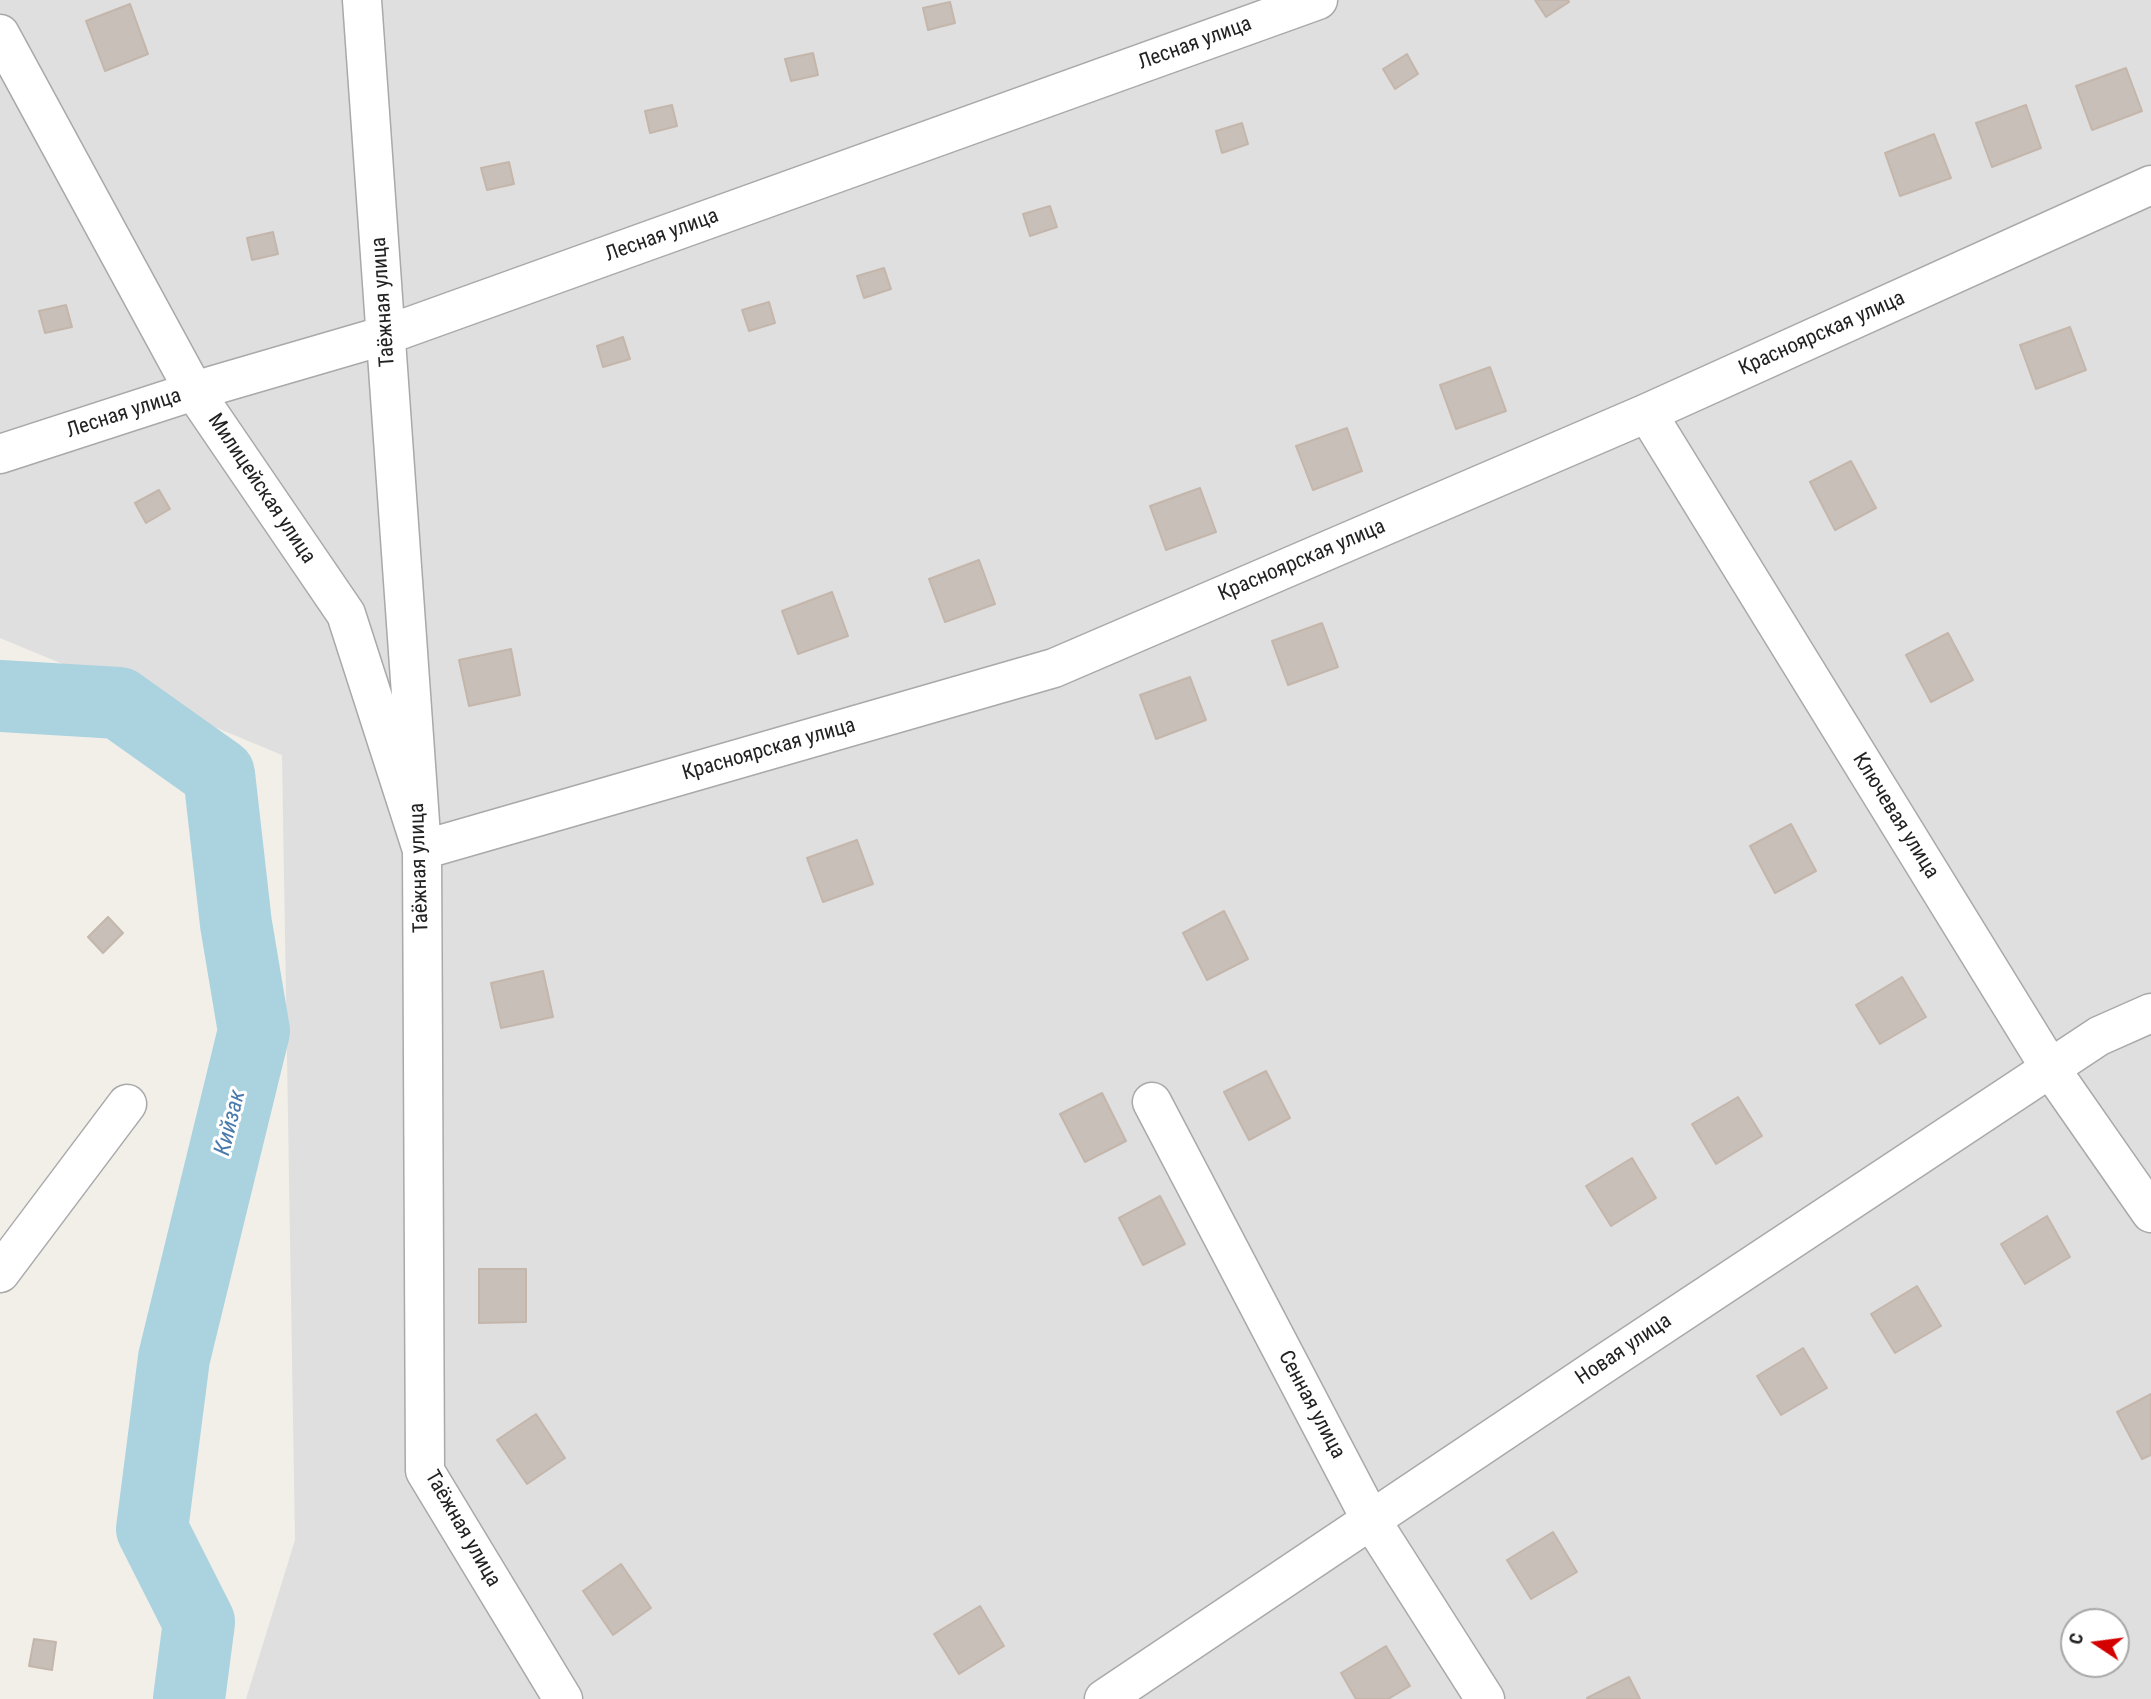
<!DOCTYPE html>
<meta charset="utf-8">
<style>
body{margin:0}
#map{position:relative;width:2151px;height:1699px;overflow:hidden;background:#f2efe9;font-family:"Roboto Condensed",sans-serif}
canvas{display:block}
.north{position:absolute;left:2060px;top:1608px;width:70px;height:70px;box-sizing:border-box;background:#fff;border:2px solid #a7a7a7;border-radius:50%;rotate:283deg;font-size:19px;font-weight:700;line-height:28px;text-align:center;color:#222}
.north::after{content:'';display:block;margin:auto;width:24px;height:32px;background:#d40000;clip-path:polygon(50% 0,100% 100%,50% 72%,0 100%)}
</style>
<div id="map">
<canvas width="2151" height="1699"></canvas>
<div class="north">С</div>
</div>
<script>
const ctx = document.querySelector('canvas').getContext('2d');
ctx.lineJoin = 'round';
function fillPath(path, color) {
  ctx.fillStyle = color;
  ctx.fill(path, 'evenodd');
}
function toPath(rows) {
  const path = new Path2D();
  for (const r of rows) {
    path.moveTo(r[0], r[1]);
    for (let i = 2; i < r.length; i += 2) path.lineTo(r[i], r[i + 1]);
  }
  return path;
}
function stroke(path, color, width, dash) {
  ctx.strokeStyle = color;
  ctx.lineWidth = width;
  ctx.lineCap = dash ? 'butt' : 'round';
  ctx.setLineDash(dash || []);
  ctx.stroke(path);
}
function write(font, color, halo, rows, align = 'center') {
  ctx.font = font + ' "Roboto Condensed",sans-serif';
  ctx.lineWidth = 6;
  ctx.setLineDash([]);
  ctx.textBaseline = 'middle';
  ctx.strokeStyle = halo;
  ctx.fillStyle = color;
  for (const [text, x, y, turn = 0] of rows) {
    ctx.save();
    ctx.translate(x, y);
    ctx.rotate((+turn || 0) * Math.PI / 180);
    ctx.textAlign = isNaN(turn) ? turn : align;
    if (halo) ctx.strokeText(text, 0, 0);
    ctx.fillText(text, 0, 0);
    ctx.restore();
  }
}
fillPath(toPath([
 [0,0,2151,0,2151,1699,246,1699,295,1540,282,755,0,638],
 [2074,1622,2116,1622,2116,1664,2074,1664]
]), '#e0dfdf');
stroke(toPath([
 [0,696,119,703,219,774,236,924,254,1031,174,1358,152,1529,199,1622,189,1699]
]), '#aad3df', 72);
const building = toPath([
 [1535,0,1568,0,1569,2,1546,17,1535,0],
 [950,2,955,23,928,30,923,8,950,2],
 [130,4,148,54,105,71,86,21,130,4],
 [813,53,818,75,791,81,785,59,813,53],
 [1407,54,1418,74,1395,89,1383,69,1407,54],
 [2126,68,2142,111,2092,130,2076,86,2126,68],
 [672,105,677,126,650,133,645,111,672,105],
 [2026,105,2041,148,1992,167,1976,123,2026,105],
 [1242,123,1248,144,1222,153,1216,131,1242,123],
 [1934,134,1951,178,1900,196,1885,153,1934,134],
 [509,162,514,184,487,190,481,168,509,162],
 [1050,206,1057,227,1030,236,1023,214,1050,206],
 [273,232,278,254,252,260,247,238,273,232],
 [884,268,891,289,864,298,857,276,884,268],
 [769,302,775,323,749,331,742,310,769,302],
 [66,305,72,327,45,333,39,311,66,305],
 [2070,327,2086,370,2036,389,2020,345,2070,327],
 [623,337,630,359,603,367,597,346,623,337],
 [1490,367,1506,411,1456,429,1440,385,1490,367],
 [1347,428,1362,471,1313,490,1296,446,1347,428],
 [1851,461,1876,508,1835,530,1810,482,1851,461],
 [1200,488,1216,532,1166,550,1150,506,1200,488],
 [159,490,170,509,146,523,135,503,159,490],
 [979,560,995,604,945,622,929,579,979,560],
 [832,592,848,636,798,654,782,611,832,592],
 [1322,623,1338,667,1288,685,1272,641,1322,623],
 [1948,633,1973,680,1931,702,1906,655,1948,633],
 [511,649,520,695,469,706,459,660,511,649],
 [1190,677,1206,720,1156,739,1140,695,1190,677],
 [1791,824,1816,871,1775,893,1750,846,1791,824],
 [857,840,873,884,823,902,807,858,857,840],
 [1224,911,1248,959,1207,980,1183,933,1224,911],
 [108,917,123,933,103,953,88,937,108,917],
 [543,971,553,1017,501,1028,491,983,543,971],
 [1902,977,1926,1017,1880,1044,1856,1005,1902,977],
 [1266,1071,1290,1118,1249,1140,1224,1092,1266,1071],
 [1102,1093,1126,1141,1085,1162,1060,1114,1102,1093],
 [1738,1097,1762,1136,1716,1164,1692,1124,1738,1097],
 [1632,1158,1656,1198,1611,1226,1586,1186,1632,1158],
 [1160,1196,1185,1244,1143,1265,1119,1218,1160,1196],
 [2047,1216,2070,1257,2025,1284,2001,1244,2047,1216],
 [479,1269,526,1269,526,1322,479,1323,479,1269],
 [1917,1286,1941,1326,1895,1353,1871,1314,1917,1286],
 [1803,1348,1827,1388,1781,1415,1757,1376,1803,1348],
 [2151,1394,2151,1455,2142,1459,2117,1412,2151,1394],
 [536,1414,565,1458,527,1484,497,1440,536,1414],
 [1553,1532,1577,1572,1531,1599,1507,1560,1553,1532],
 [621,1564,651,1608,613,1635,583,1591,621,1564],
 [980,1606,1004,1646,959,1674,934,1634,980,1606],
 [34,1639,56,1642,52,1670,29,1666,34,1639],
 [1386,1646,1410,1686,1388,1699,1356,1699,1341,1673,1386,1646],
 [1629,1677,1640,1699,1588,1699,1587,1698,1629,1677]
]);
fillPath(building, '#c7bfb8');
stroke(building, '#c4b6ab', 2);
const minor = toPath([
 [362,0,422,850,425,1471,563,1699],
 [0,34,194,391,346,614,422,850,1054,668,1647,413,2151,185],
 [1647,413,2050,1068,2151,1213],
 [0,454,194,391,386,335,1318,0],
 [1152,1102,1371,1520,1485,1699],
 [0,1273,127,1104],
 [1104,1699,1602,1365,2099,1036,2151,1013]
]);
stroke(minor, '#a9a9a9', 41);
stroke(minor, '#fff', 38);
write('21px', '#222', '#fff', [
 ["Лесная улица",1195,44,-20],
 ["Лесная улица",662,236,-20],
 ["Таёжная улица",384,302,-94],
 ["Красноярская улица",1822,334,-24],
 ["Лесная улица",124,414,-18],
 ["Милицейская улица",261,489,56],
 ["Красноярская улица",1302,561,-23],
 ["Красноярская улица",769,750,-16],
 ["Ключевая улица",1895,816,58],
 ["Таёжная улица",420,868,-92],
 ["Новая улица",1624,1350,-34],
 ["Сенная улица",1311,1405,62],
 ["Таёжная улица",462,1529,60]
]);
write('italic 23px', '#4a7aab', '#fff', [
 ["Кийзак",231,1123,-76]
]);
</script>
